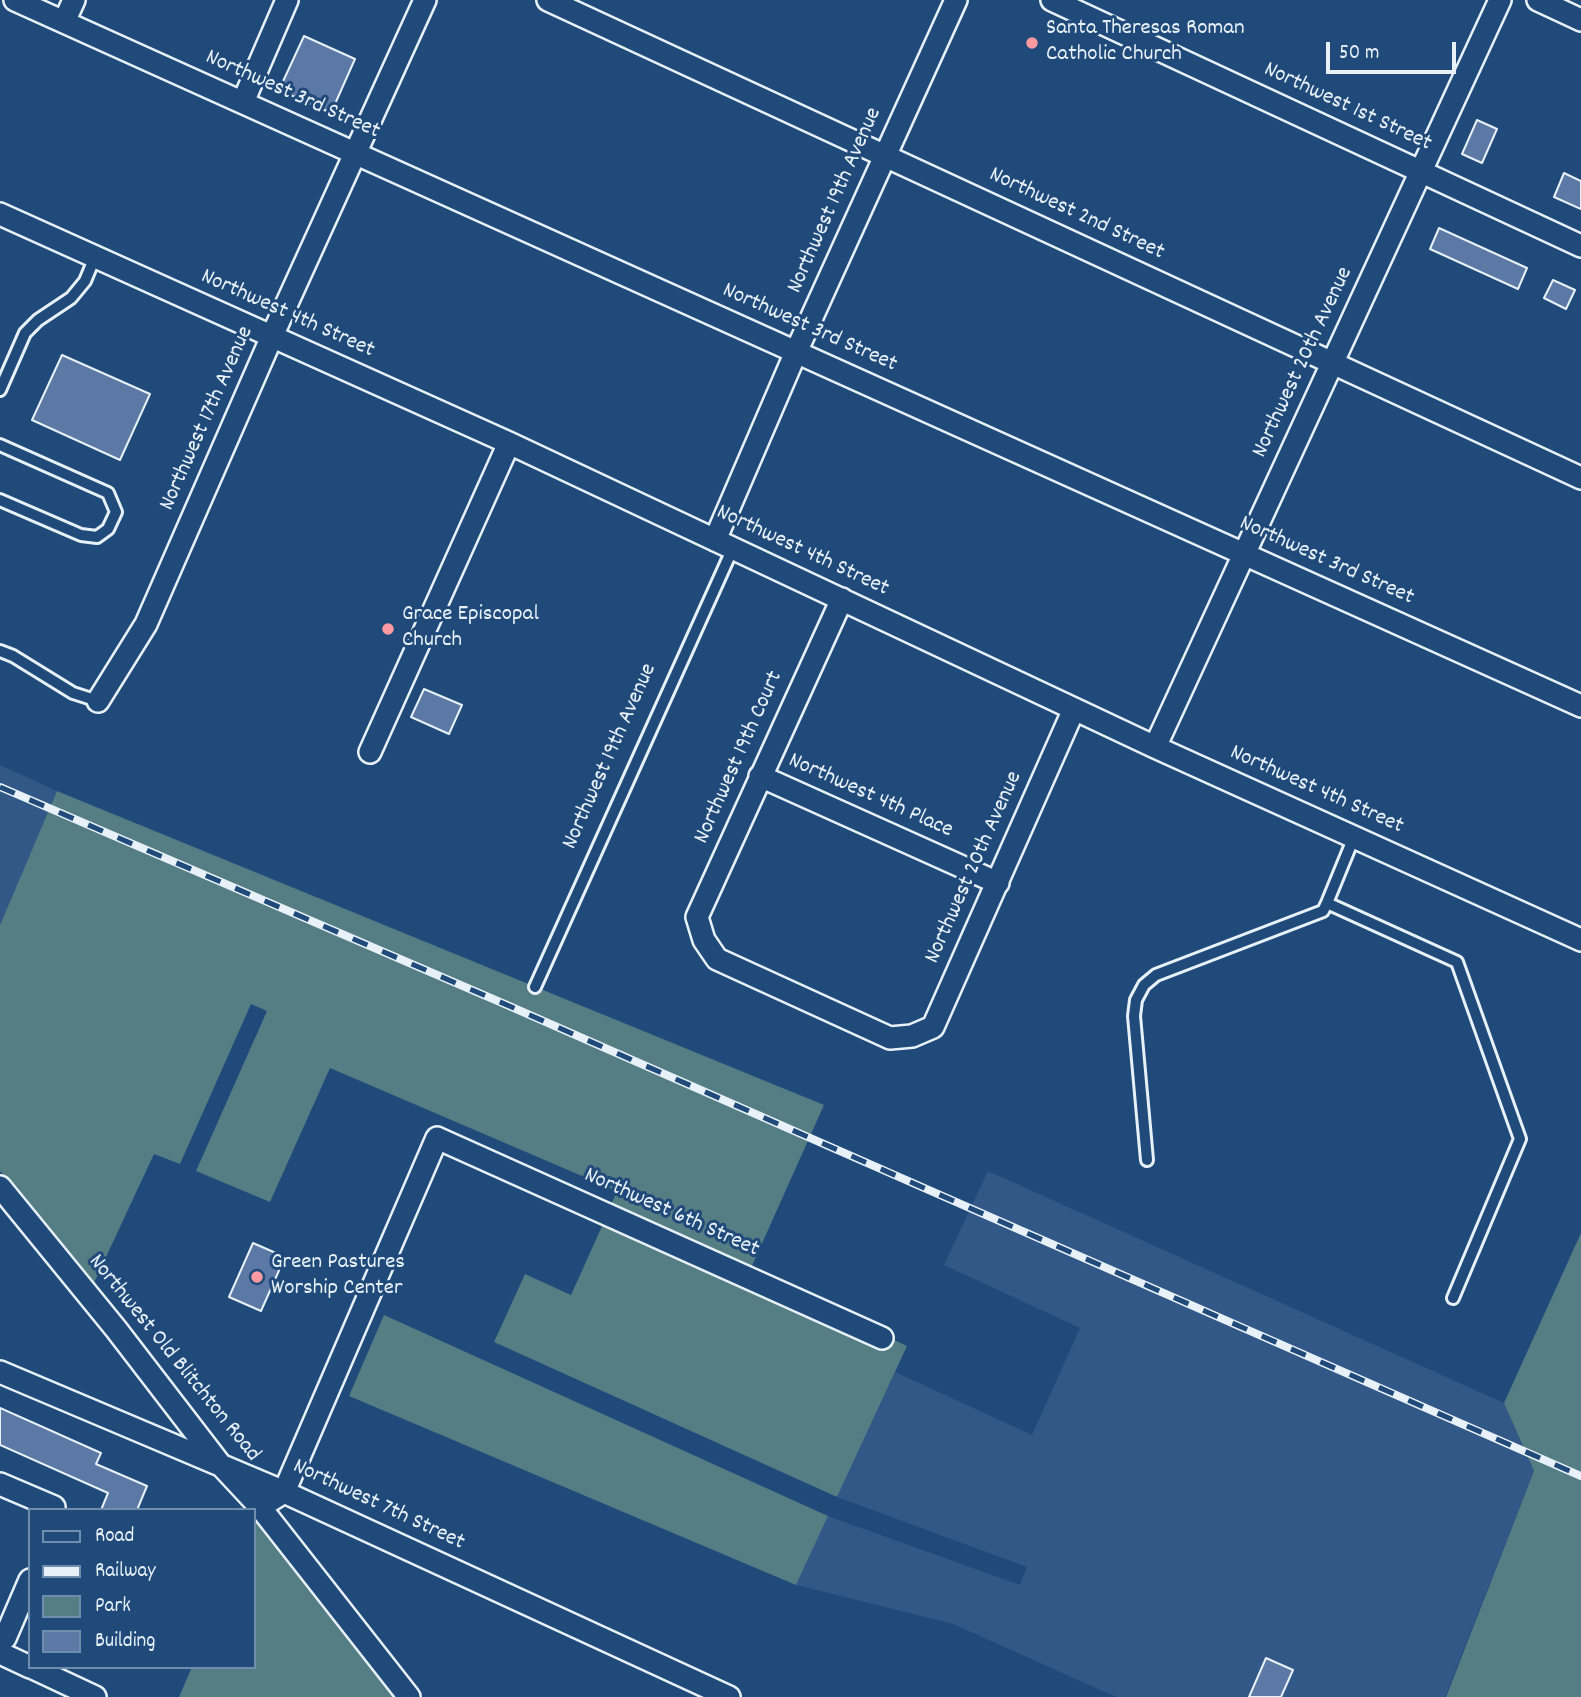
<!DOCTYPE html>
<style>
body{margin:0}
#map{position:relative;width:1581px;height:1697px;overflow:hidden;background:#1f4a7a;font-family:Dekko,sans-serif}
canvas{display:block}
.legend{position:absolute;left:28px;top:1508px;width:228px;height:161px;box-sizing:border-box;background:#1f4a7a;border:2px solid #6f8dac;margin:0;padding:9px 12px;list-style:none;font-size:21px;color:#e8f1f8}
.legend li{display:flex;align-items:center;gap:14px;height:35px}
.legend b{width:35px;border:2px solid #6f8dac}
.scale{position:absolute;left:1326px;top:42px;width:130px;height:32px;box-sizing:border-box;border:4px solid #e8f1f8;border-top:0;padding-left:9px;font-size:21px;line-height:24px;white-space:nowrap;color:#e8f1f8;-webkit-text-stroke:5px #1f4a7a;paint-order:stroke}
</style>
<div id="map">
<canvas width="1581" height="1697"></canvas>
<ul class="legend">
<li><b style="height:9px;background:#1f4a7a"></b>Road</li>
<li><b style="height:9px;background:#e8f1f8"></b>Railway</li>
<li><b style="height:19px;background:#547d84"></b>Park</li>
<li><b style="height:19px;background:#5c79a6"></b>Building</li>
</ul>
<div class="scale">50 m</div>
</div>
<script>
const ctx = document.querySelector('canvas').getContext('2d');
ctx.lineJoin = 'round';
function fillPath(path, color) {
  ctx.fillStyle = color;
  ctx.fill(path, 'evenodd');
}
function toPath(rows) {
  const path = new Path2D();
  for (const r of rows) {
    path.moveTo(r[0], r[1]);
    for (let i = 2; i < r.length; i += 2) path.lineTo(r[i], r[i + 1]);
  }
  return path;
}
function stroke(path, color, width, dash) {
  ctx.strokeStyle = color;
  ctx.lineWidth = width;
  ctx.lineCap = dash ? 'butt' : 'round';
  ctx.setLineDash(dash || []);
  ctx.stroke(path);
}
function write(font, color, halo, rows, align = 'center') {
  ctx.font = font + ' Dekko,sans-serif';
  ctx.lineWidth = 6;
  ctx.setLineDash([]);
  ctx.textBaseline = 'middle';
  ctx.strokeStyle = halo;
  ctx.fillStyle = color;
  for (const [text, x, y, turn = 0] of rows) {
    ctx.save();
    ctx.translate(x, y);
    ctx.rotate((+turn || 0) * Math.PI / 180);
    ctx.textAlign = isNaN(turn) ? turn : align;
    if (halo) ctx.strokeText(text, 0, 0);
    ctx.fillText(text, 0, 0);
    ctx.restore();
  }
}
fillPath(toPath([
 [0,765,57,791,0,925],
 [988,1171,1504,1403,1534,1471,1445,1697,1116,1697,953,1624,796,1585,828,1516,1020,1585,1027,1567,837,1497,895,1372,1032,1435,1080,1328,944,1265]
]), '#315887');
fillPath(toPath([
 [57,791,824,1105,751,1268,611,1205,617,1191,330,1068,270,1202,196,1171,267,1011,251,1004,180,1164,154,1154,93,1285,0,1171,0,925],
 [603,1224,886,1351,892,1339,907,1346,837,1497,494,1342,525,1274,571,1295],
 [1581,1233,1581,1697,1446,1697,1534,1471,1504,1403],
 [384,1315,828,1516,796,1585,349,1396],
 [258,1520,396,1697,179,1697,192,1667,254,1667,254,1526]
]), '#547d84');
const building = toPath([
 [304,36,355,59,331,113,279,90,304,36],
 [1477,120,1497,129,1482,163,1462,154,1477,120],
 [1564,173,1581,181,1581,209,1554,197,1564,173],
 [1439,228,1527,268,1518,289,1430,249,1439,228],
 [1553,280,1575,290,1566,309,1544,298,1553,280],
 [62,355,150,394,120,460,32,420,62,355],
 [424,689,462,705,449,734,411,717,424,689],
 [253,1243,285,1257,261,1311,229,1297,253,1243],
 [0,1408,101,1453,96,1464,147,1486,137,1510,101,1510,108,1493,0,1445,0,1408],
 [1266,1658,1293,1670,1281,1697,1249,1697,1266,1658]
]);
fillPath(building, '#5c79a6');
stroke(building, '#e8f1f8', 2);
const service = toPath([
 [0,390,25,333,38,320,71,298,85,281,95,257],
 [0,445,108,493,116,512,108,529,97,537,81,535,0,500],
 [0,651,13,656,73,693,98,701],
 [1354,837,1327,903,1457,962,1520,1139,1453,1298],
 [535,987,733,548],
 [1147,1160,1134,1016,1136,1000,1144,985,1156,975,1323,911,1327,903]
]);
const minor = toPath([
 [15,0,1581,706],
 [548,0,1581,478],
 [1052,0,1581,246],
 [1538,0,1581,20],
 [64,22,74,0],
 [243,102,287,0],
 [0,214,509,443,1155,747,1581,940],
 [715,540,796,352,956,0],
 [842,599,697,917,704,940,717,959,890,1038,912,1036,933,1027,1074,709],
 [98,701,146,624,277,325,425,0],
 [1155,747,1500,0],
 [370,752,509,443],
 [760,776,998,883],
 [0,1187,116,1329,219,1463,260,1507,409,1697],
 [0,1372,284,1492,729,1697],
 [0,1484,54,1507,53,1510],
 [260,1507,284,1492,437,1138,882,1338],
 [0,1641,5,1638,30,1580],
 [0,1653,30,1667],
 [31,1667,95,1697]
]);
stroke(service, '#e8f1f8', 16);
stroke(minor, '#e8f1f8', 26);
stroke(service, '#1f4a7a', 10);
stroke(minor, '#1f4a7a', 21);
const rail = toPath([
 [0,787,507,1005,1581,1476]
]);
stroke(rail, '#e8f1f8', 8);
stroke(rail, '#1f4a7a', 5, [16]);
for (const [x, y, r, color] of [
 [1032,43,7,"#ff9aa2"],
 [388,629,7,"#ff9aa2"],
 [257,1277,7,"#ff9aa2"]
]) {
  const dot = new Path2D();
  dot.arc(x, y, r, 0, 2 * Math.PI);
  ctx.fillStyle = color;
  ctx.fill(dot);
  stroke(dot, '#1f4a7a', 2.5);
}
write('23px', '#e8f1f8', '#1f4a7a', [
 ["Santa Theresas Roman",1046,30],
 ["Catholic Church",1046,56],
 ["Grace Episcopal",402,616],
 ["Church",402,642],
 ["Green Pastures",271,1264],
 ["Worship Center",271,1290]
], 'left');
write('23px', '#e8f1f8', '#1f4a7a', [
 ["Northwest 3rd Street",292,96,24],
 ["Northwest 1st Street",1347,108,25],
 ["Northwest 19th Avenue",836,201,-66],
 ["Northwest 2nd Street",1076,215,25],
 ["Northwest 4th Street",287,315,24],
 ["Northwest 3rd Street",809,329,24],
 ["Northwest 20th Avenue",1304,363,-65],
 ["Northwest 17th Avenue",208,419,-66],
 ["Northwest 4th Street",802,552,25],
 ["Northwest 3rd Street",1326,562,24],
 ["Northwest 19th Avenue",611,757,-66],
 ["Northwest 19th Court",740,758,-66],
 ["Northwest 4th Street",1316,791,24],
 ["Northwest 4th Place",870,797,24],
 ["Northwest 20th Avenue",975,868,-66],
 ["Northwest 6th Street",671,1214,24],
 ["Northwest Old Blitchton Road",173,1359,51],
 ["Northwest 7th Street",378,1506,25]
]);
</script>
